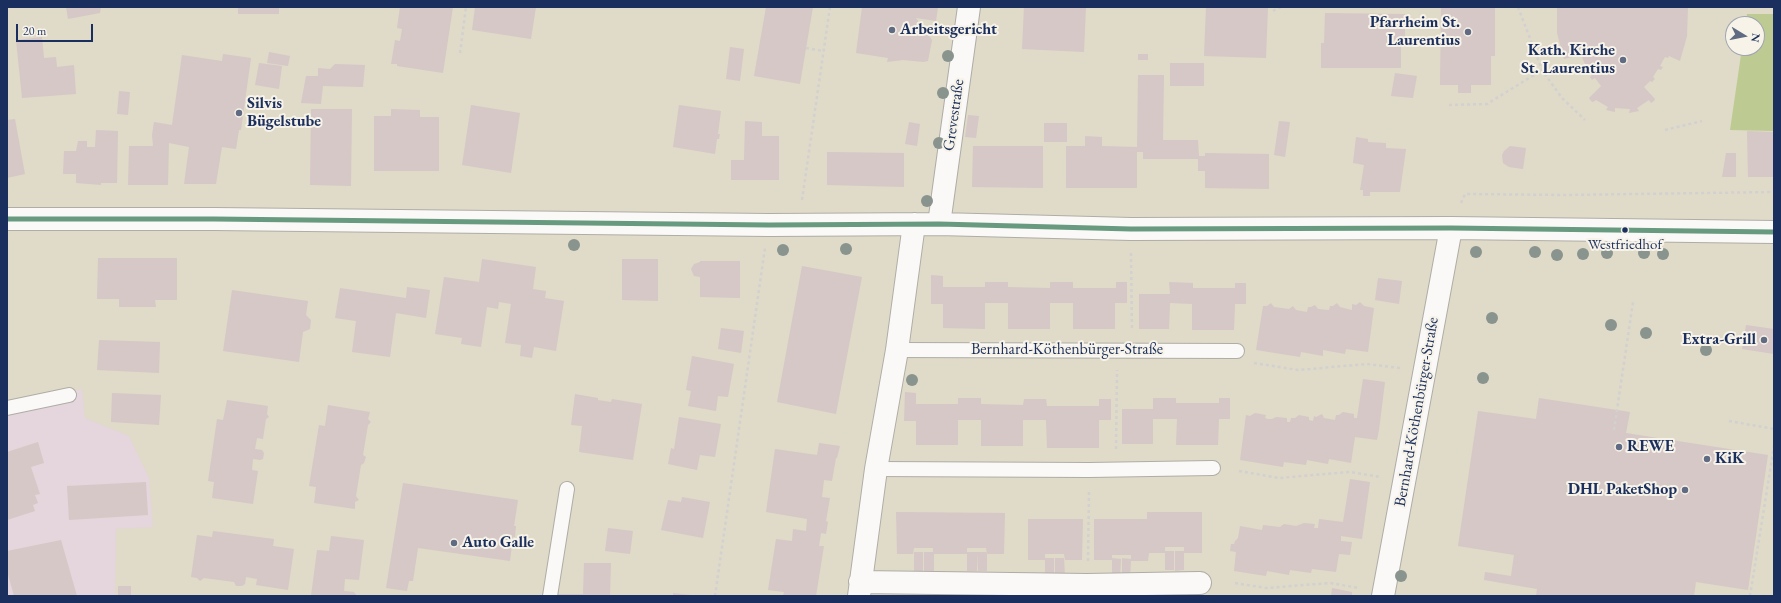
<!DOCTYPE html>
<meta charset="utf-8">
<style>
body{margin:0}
#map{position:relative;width:1781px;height:603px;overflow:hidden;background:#e0dac8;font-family:"EB Garamond",serif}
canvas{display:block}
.frame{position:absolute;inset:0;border:8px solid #1b2f5e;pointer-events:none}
.north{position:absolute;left:1725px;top:16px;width:40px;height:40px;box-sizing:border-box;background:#f7f3e8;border:1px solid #9fa5b1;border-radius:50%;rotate:100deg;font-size:11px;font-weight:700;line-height:16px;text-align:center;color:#1b2f5e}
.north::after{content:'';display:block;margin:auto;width:14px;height:18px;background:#606b83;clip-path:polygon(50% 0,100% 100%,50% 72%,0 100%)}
.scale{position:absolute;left:16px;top:24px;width:77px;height:18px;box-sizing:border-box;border:2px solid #1b2f5e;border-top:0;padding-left:5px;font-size:12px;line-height:14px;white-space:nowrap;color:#1b2f5e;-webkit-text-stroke:3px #f7f3e8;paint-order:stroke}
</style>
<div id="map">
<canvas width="1781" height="603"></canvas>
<div class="frame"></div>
<div class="north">N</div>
<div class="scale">20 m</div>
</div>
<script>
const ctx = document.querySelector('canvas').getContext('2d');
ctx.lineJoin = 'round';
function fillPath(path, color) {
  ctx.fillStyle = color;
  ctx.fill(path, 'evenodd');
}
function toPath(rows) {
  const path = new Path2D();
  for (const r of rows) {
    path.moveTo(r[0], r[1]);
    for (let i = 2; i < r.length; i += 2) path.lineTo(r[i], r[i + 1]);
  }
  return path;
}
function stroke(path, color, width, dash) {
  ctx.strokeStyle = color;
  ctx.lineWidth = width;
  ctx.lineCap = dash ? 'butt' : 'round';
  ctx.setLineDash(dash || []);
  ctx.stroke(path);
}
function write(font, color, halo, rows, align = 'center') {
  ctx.font = font + ' "EB Garamond",serif';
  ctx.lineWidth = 4;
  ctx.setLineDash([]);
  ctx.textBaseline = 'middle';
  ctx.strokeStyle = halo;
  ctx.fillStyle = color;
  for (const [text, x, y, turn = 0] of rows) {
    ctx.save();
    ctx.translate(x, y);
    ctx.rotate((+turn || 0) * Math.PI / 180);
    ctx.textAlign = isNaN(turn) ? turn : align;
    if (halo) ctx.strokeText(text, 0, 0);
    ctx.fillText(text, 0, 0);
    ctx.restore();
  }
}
fillPath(toPath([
 [82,389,85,418,129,436,149,478,153,527,116,529,115,596,7,596,7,405]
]), '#e5d5dc');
fillPath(toPath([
 [1747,14,1774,14,1774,131,1730,130,1742,48,1757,48,1757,24,1746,24]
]), '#bdcb92');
fillPath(toPath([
 [66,7,101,7,100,13,68,19],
 [238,7,279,7,279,14,238,14],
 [400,7,453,7,443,73,397,66,397,64,391,64,395,40,400,41,402,29,397,28],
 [475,7,536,7,531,39,472,30],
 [766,7,813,7,800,84,754,76],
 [862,7,938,7,936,21,916,18,932,40,928,61,924,62,903,60,887,62,888,58,856,53],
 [1024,7,1086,7,1084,52,1022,49],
 [1206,7,1268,7,1266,58,1204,56],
 [1441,7,1495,7,1495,56,1491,56,1491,85,1471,85,1471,93,1458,93,1458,85,1440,85],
 [1557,7,1688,7,1687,36,1680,61,1669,56,1668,58,1665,57,1660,66,1663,67,1661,70,1658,69,1653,77,1655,79,1652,82,1650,81,1644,87,1655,99,1654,101,1651,103,1649,100,1637,108,1639,111,1629,113,1630,109,1615,108,1615,112,1606,110,1608,107,1596,100,1593,102,1591,101,1589,98,1601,86,1595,78,1592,80,1590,77,1592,75,1587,68,1584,69,1582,65,1585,64,1581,55,1564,59,1557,33],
 [1325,13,1405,14,1405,45,1401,45,1401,68,1321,68,1321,43,1324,43],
 [42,37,44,58,56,57,57,67,74,65,76,94,22,98,16,40],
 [730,47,744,49,740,81,726,79],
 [269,52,290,56,288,66,267,63],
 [223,54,251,58,241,130,239,130,236,149,222,147,216,184,184,184,189,147,169,143,168,185,128,185,129,146,153,146,152,135,154,122,172,125,182,55,222,61],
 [1138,54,1148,54,1148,60,1138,60],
 [259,63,282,66,279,89,255,85],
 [1170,63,1204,63,1204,86,1170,86],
 [335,64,365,65,363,87,323,86,321,104,301,103,306,76,318,76,318,68,330,69],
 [1395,73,1417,76,1413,98,1391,96],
 [1138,75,1164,75,1163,140,1198,140,1199,156,1205,156,1205,153,1269,154,1269,189,1205,188,1205,171,1198,171,1198,159,1143,159,1143,152,1137,152,1137,188,1066,188,1066,146,1085,146,1085,136,1102,137,1102,146,1137,147],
 [119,91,130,92,128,115,117,114],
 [471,105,520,113,511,173,462,165],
 [679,105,721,111,718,134,720,134,719,139,717,139,715,154,673,147],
 [311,109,352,109,351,186,310,185],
 [391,109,420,110,420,117,439,117,439,171,374,171,374,116,391,116],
 [968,115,979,116,976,138,965,137],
 [15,119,25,174,7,178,7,120],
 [745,121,762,122,762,136,779,136,779,180,731,180,731,160,744,160],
 [1279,121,1290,122,1285,157,1274,155],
 [909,122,920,124,917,146,905,144],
 [1044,123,1067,123,1067,142,1044,142],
 [96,130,118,131,117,183,101,183,101,185,76,183,76,174,63,174,64,151,76,151,78,141,87,141,87,147,95,147],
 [1747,131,1774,132,1774,177,1748,177],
 [1356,137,1368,139,1368,142,1386,143,1386,148,1406,149,1400,192,1370,192,1370,196,1363,196,1363,190,1360,190,1364,165,1353,163],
 [973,146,1043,146,1043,188,972,187],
 [1510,146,1526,148,1523,169,1509,167,1503,163,1502,155,1504,151],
 [827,152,904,153,904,187,827,185],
 [1726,153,1736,153,1736,177,1722,177],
 [98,258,177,258,177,300,155,300,156,307,119,307,119,299,97,299],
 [482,259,536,267,533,289,546,291,545,298,564,301,556,351,534,347,532,358,520,356,521,345,505,343,511,304,499,302,498,309,487,307,481,347,461,344,462,338,435,334,444,277,479,282],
 [622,259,658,259,658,301,622,300],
 [700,261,740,261,740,298,700,297,700,277,694,276,691,269,694,264,700,262],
 [802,266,862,277,836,414,777,402],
 [931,275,943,276,943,287,985,287,985,282,1008,282,1008,287,1050,288,1050,282,1073,282,1073,288,1116,288,1116,282,1127,282,1127,303,1115,303,1115,329,1073,329,1073,303,1050,303,1050,329,1008,329,1008,303,985,303,985,329,943,328,943,304,931,304],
 [1378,278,1402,281,1399,304,1375,300],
 [1169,282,1193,283,1193,288,1235,288,1235,283,1246,283,1246,304,1235,304,1234,330,1192,330,1192,304,1170,303,1169,329,1139,329,1139,294,1170,294],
 [407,287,430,290,426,318,396,313,390,357,352,352,356,321,335,318,340,288,406,298],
 [232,290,308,301,306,315,311,320,310,329,303,332,299,362,223,351],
 [1360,302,1364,306,1374,308,1368,352,1346,349,1345,354,1323,350,1323,356,1301,352,1300,357,1256,350,1263,306,1267,306,1271,303,1274,307,1289,309,1293,306,1296,310,1307,312,1308,307,1311,307,1315,305,1318,309,1329,310,1330,306,1333,306,1337,303,1340,307,1352,310,1352,304,1356,305],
 [1746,325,1774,329,1774,354,1742,349],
 [721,328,744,331,741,353,718,349],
 [99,340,160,342,159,373,97,370],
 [692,356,734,364,728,397,718,396,716,411,688,406,691,391,686,390],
 [1363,379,1385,382,1379,430,1377,440,1355,437,1351,463,1329,459,1328,464,1307,460,1306,465,1284,462,1283,467,1240,460,1246,415,1250,416,1255,413,1266,415,1265,418,1268,419,1272,419,1276,417,1287,418,1287,422,1290,422,1291,418,1295,418,1299,415,1309,417,1309,420,1313,421,1314,416,1316,417,1322,414,1324,418,1335,420,1336,415,1339,415,1343,412,1354,414,1354,418,1357,418],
 [905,392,916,393,916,404,958,404,958,398,981,398,981,404,1023,405,1024,399,1046,399,1047,406,1099,406,1099,399,1111,399,1111,420,1099,420,1099,448,1047,448,1046,420,1023,420,1023,446,981,446,981,420,958,420,958,445,916,445,916,421,904,421],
 [112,393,161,395,159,425,111,422],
 [575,394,598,398,598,400,611,402,612,399,642,404,633,460,579,452,582,426,571,425],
 [1153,398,1176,398,1176,403,1219,403,1219,398,1230,398,1230,419,1219,419,1218,445,1176,445,1177,419,1153,419,1153,444,1122,444,1122,409,1153,409],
 [1539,398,1630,412,1626,433,1768,455,1748,590,1696,582,1694,596,1536,596,1537,589,1484,580,1485,572,1511,576,1514,555,1458,546,1478,411,1536,419],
 [227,400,268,406,267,414,269,417,266,419,263,439,257,438,255,449,262,450,264,453,263,459,260,460,253,459,252,470,258,471,253,504,212,498,214,482,208,481,217,419,223,420],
 [328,405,370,412,368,419,371,422,368,425,363,455,366,457,364,463,361,465,356,496,359,500,355,502,355,509,314,503,316,487,309,486,319,425,325,426],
 [679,417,721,424,715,457,700,455,697,470,668,464,671,448,674,449],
 [38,442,44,463,31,467,40,494,35,495,38,503,33,505,35,511,7,520,7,452],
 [819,443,840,446,837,458,836,458,832,481,824,480,822,497,830,498,826,521,828,522,826,534,821,533,819,546,824,546,816,596,783,596,784,592,768,590,776,539,792,541,793,529,806,531,807,519,766,512,775,449,817,455],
 [1350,479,1370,482,1362,539,1341,536,1341,541,1352,542,1350,555,1339,554,1336,572,1312,569,1311,573,1290,570,1289,575,1267,571,1266,576,1234,571,1236,552,1230,551,1231,544,1234,544,1235,541,1238,538,1240,526,1262,530,1263,525,1280,527,1284,524,1296,526,1304,523,1315,524,1314,528,1318,528,1319,519,1343,522],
 [146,482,148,515,69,520,67,486],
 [403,483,518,500,514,526,516,526,515,537,513,537,510,561,418,548,413,581,409,581,407,591,386,588],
 [682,497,710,502,703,538,661,530,668,500,681,502],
 [896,512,1005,513,1004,554,987,554,986,548,967,548,967,552,977,552,977,571,967,571,967,554,934,554,934,571,924,571,924,552,933,552,933,548,914,548,913,554,897,554],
 [1147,512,1202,512,1202,553,1184,553,1184,570,1175,571,1175,551,1184,551,1184,547,1165,547,1165,551,1174,551,1174,570,1165,570,1165,553,1149,553,1148,561,1131,561,1130,578,1122,578,1122,558,1131,559,1131,555,1112,555,1112,558,1121,559,1120,578,1112,578,1112,560,1094,560,1094,519,1147,519],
 [1028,519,1083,519,1082,560,1065,560,1064,554,1045,554,1045,558,1054,558,1054,578,1045,577,1045,560,1028,560],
 [608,528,633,531,630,554,605,551],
 [213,531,274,539,273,546,294,549,288,590,256,585,257,579,246,577,245,584,242,586,236,586,234,582,204,578,200,581,197,578,191,577,197,535,212,537],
 [331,536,364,540,359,580,345,579,344,591,354,592,357,596,311,596,317,550,329,551],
 [61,540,77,596,14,596,7,571,7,551],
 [914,552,923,552,923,571,914,571],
 [977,552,987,552,987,571,978,571],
 [1055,558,1064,558,1065,577,1055,577],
 [584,563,611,563,610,596,557,596,557,594,583,594],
 [118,586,131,586,131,596,118,596],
 [1332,588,1352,592,1352,596,1331,596],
 [673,593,691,595,691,596,673,596]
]), '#d6c8c6');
const service = toPath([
 [897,350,1237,351],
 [7,408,69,395],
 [876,469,1089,470,1213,468],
 [550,596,567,489]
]);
const minor = toPath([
 [7,219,214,219,769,225,939,224,1131,229,1451,228,1774,232],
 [939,224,969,7],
 [860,582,1087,585,1200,583],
 [859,596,876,469,897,350,914,224],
 [1383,596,1451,228]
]);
stroke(service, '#aeada6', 16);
stroke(minor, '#aeada6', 24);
stroke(toPath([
 [1518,7,1542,70,1562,98,1585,120],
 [1273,11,1281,7],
 [806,48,823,51],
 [460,53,466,7],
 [1449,105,1487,104,1542,70],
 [1665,130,1702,121],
 [802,200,830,7],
 [1461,203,1465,194,1565,195,1774,192],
 [1131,253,1132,330],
 [1254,363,1298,370,1367,364,1400,368],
 [1729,421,1774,429],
 [1614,430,1633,302],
 [1116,449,1117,370],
 [1239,471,1279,478,1350,472,1380,477],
 [1088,561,1089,490],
 [1235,583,1266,588,1330,583,1359,588],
 [715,596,765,248],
 [1750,596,1774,446]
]), '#d2d1cf', 2.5, [3, 3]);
stroke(service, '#faf9f7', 14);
stroke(minor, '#faf9f7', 22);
stroke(toPath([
 [7,219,214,219,769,225,939,224,1131,229,1451,228,1774,232]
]), '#689a7f', 5);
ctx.fillStyle = '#8a948f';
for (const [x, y] of [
 [948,56],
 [943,93],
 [939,143],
 [927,201],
 [574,245],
 [846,249],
 [783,250],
 [1476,252],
 [1535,252],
 [1607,253],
 [1644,253],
 [1583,254],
 [1663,254],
 [1557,255],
 [1492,318],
 [1611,325],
 [1646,333],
 [1706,350],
 [1483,378],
 [912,380],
 [1401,576]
]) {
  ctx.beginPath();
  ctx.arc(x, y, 6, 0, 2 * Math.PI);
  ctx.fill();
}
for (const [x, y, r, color] of [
 [892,30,4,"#606b83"],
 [1468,32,4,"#606b83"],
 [1623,60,4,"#606b83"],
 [239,113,4,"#606b83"],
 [1625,230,3.5,"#1b2f5e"],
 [1764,340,4,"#606b83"],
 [1619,447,4,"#606b83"],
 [1707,459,4,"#606b83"],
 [1685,490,4,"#606b83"],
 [454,543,4,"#606b83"]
]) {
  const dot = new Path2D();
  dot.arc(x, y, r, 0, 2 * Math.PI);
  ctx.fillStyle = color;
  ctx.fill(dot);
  stroke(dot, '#f7f3e8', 1.5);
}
write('15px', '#1b2f5e', '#f7f3e8', [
 ["Westfriedhof",1625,245]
]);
write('bold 16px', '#1b2f5e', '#f7f3e8', [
 ["Pfarrheim St.",1460,23,"right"],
 ["Laurentius",1460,41,"right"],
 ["Arbeitsgericht",900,30],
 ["Kath. Kirche",1615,51,"right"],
 ["St. Laurentius",1615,69,"right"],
 ["Silvis",247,104],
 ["Bügelstube",247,122],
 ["Extra-Grill",1756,340,"right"],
 ["REWE",1627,447],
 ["KiK",1715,459],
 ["DHL PaketShop",1677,490,"right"],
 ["Auto Galle",462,543]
], 'left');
write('16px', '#1b2f5e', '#f7f3e8', [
 ["Grevestraße",954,115,-82],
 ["Bernhard-Köthenbürger-Straße",1067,350],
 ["Bernhard-Köthenbürger-Straße",1417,412,-80]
]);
</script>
